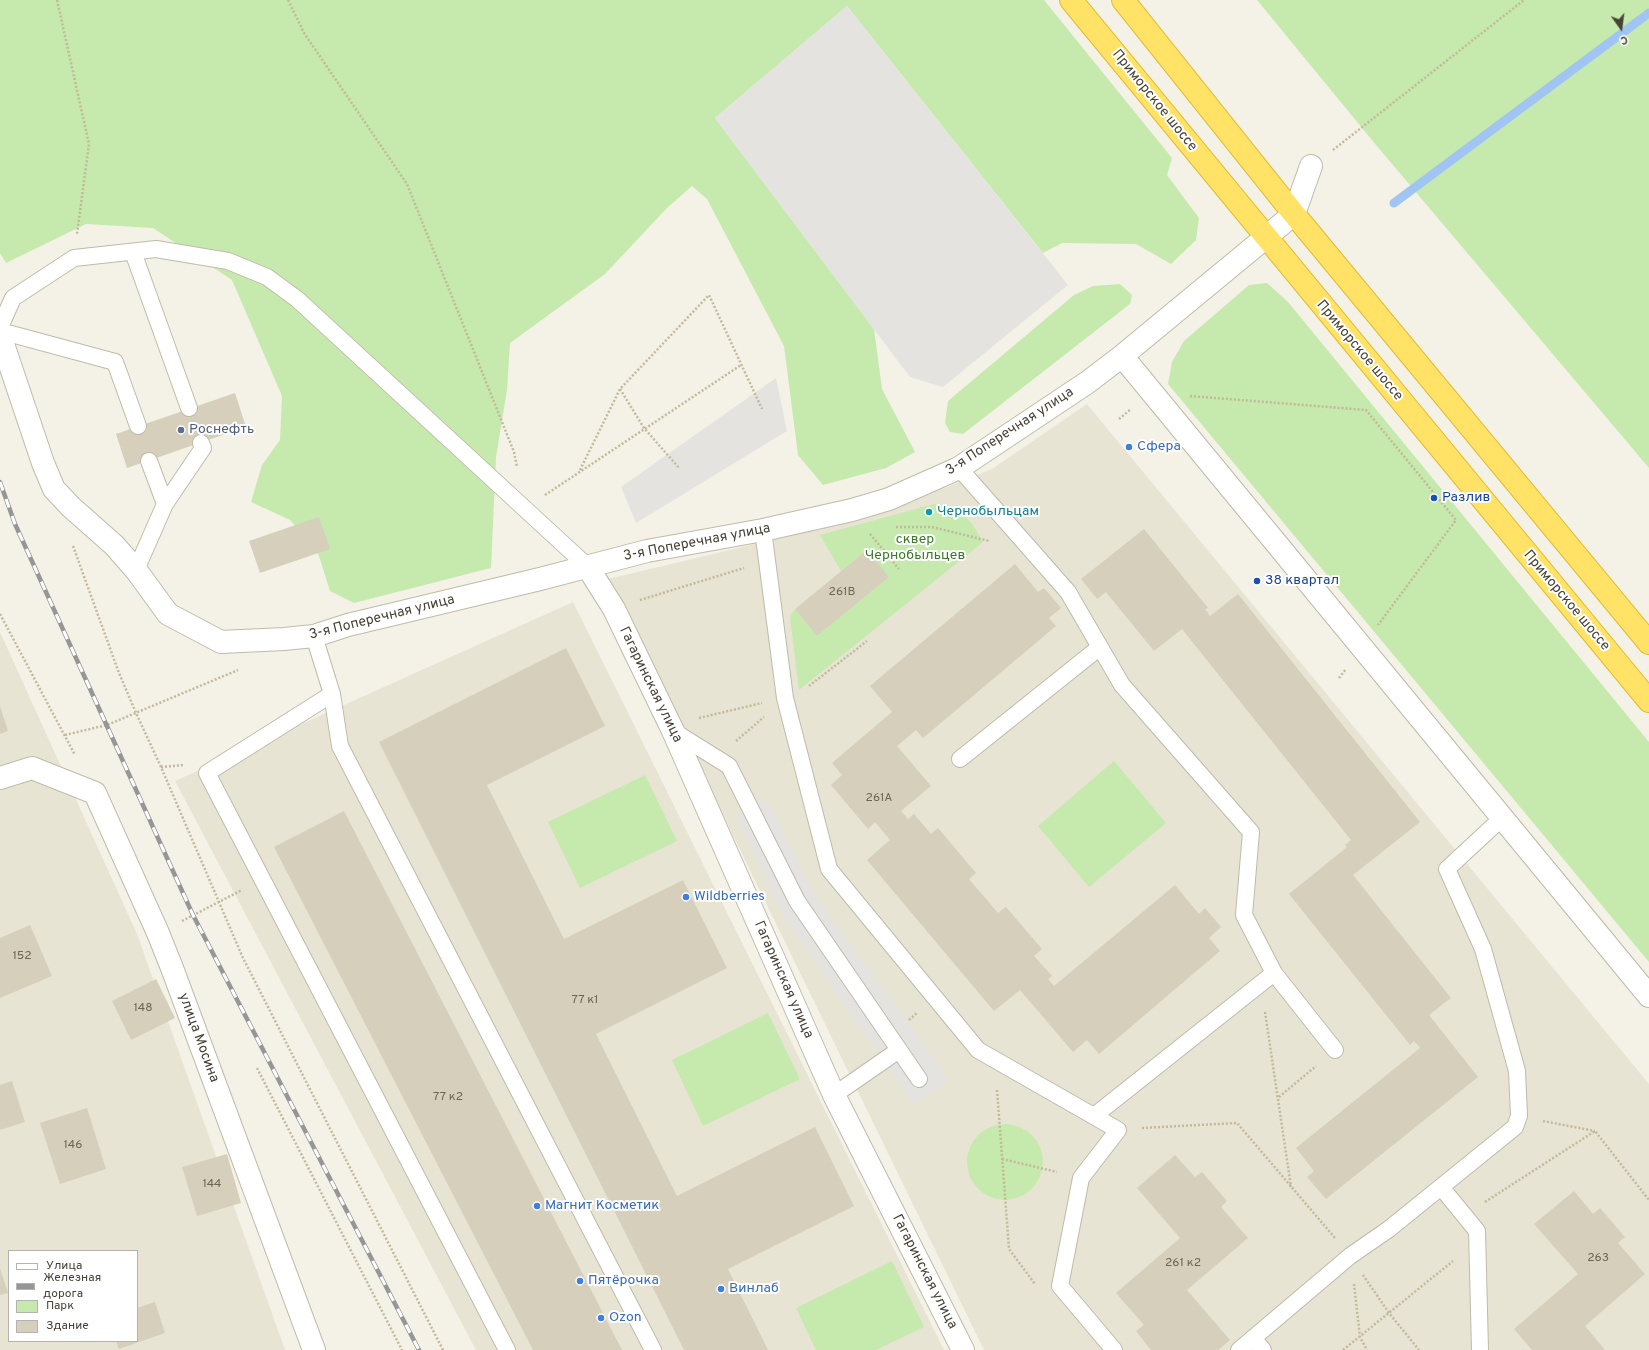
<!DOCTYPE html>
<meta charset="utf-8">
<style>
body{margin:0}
#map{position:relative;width:1649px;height:1350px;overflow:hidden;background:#f4f2e6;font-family:Overpass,sans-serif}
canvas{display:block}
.legend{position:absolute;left:8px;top:1250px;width:130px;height:92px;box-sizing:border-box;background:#fff;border:1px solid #b5b3ae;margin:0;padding:5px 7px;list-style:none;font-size:12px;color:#474235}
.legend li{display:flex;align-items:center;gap:8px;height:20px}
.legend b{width:20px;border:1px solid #b5b3ae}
.north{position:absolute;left:1601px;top:8px;width:40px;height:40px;-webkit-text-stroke:3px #fff;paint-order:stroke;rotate:166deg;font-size:11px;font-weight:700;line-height:16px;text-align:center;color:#474235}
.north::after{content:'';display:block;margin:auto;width:14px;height:18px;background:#474235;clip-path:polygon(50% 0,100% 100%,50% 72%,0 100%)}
</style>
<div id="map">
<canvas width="1649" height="1350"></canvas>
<ul class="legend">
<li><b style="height:5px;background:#fff"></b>Улица</li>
<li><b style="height:5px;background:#969696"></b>Железная дорога</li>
<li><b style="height:11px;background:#c6e9ae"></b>Парк</li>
<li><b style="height:11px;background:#d6cfbb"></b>Здание</li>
</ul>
<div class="north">С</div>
</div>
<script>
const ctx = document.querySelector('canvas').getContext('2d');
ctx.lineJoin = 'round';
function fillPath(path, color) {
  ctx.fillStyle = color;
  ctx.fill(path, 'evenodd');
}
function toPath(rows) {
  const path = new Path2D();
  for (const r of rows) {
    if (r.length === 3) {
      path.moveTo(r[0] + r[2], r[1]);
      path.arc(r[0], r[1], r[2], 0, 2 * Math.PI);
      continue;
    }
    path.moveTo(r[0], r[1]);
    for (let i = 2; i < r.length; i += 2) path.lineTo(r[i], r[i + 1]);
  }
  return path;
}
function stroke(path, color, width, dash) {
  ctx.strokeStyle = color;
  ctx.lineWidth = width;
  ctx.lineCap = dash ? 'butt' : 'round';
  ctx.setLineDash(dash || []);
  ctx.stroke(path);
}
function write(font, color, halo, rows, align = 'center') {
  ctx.font = font + ' Overpass,sans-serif';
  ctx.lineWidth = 4;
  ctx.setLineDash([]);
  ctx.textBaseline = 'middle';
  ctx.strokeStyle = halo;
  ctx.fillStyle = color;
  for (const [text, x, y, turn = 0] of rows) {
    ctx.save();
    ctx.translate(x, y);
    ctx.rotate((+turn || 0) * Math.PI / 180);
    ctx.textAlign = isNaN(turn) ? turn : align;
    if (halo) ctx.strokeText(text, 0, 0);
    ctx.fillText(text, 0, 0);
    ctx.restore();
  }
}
fillPath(toPath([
 [1087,404,1649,1084,1649,1350,984,1350,608,579,843,523,907,503,992,469],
 [573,602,944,1350,476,1350,175,781],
 [0,632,137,934,285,1350,0,1350],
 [9,1251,137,1251,137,1341,9,1341]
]), '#e8e4d4');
fillPath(toPath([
 [0,0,1044,0,1172,158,1167,175,1199,218,1196,240,1171,264,1136,244,1062,243,1043,253,847,6,715,118,874,329,882,389,915,452,886,468,823,485,798,455,784,346,707,199,692,186,667,208,605,274,510,343,507,390,496,457,491,568,354,603,330,591,318,553,290,520,251,502,262,465,280,440,282,396,232,280,153,228,86,224,6,263,0,253],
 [1257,0,1649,0,1649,468,1376,145],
 [1267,283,1288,302,1649,742,1649,962,1168,384,1172,362,1184,341,1249,285],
 [1120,284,1132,295,1130,304,963,434,950,432,945,423,948,401,1074,295,1093,286],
 [934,504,945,504,961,512,973,525,983,542,799,690,790,617,795,609,817,636,889,577,867,550,841,571,820,535],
 [1114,761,1166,823,1089,887,1038,826],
 [645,775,677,841,580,888,548,822],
 [768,1013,800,1079,703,1126,672,1060],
 [1005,1162,38],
 [892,1261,924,1327,876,1350,816,1350,796,1308]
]), '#c6e9ae');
fillPath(toPath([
 [847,6,1068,285,943,387,910,377,715,118],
 [776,378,787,431,636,523,621,487],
 [767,798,816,896,949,1080,914,1105,783,916,735,815]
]), '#e4e3df');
stroke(toPath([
 [1394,203,1649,13]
]), '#a1c5f2', 9);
fillPath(toPath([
 [235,393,246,427,127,468,116,434],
 [319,517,330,549,260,573,249,541],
 [1144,529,1208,608,1205,609,1210,616,1238,594,1420,822,1353,875,1451,998,1429,1015,1478,1077,1326,1199,1307,1177,1314,1171,1296,1148,1420,1048,1414,1041,1410,1045,1289,894,1347,847,1345,845,1351,840,1182,629,1154,651,1106,592,1097,599,1081,579],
 [867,550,889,577,817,636,795,609],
 [1015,564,1038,592,1044,588,1061,608,1049,618,1056,626,923,738,916,730,897,746,931,786,901,811,908,819,914,814,931,834,938,828,976,873,969,879,998,913,1006,907,1042,949,1034,956,1052,976,1048,979,1054,986,1175,885,1199,914,1205,908,1221,927,1209,938,1220,951,1099,1054,1087,1040,1073,1052,1020,990,994,1011,867,860,890,840,875,822,868,829,831,785,842,775,832,763,892,712,870,686],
 [566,648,605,726,487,785,564,939,683,880,727,968,596,1034,677,1196,815,1127,854,1206,728,1269,768,1350,684,1350,379,742],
 [0,706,8,731,0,734],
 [344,811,622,1350,533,1350,274,847],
 [30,925,52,976,0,998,0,938],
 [156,979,175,1018,131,1040,112,1001],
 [12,1081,25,1122,0,1130,0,1085],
 [87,1108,106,1169,60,1184,40,1123],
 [227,1154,241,1203,197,1216,182,1167],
 [1175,1155,1195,1177,1202,1172,1227,1201,1221,1207,1248,1238,1187,1290,1230,1340,1218,1350,1151,1350,1136,1331,1144,1325,1116,1293,1180,1238,1137,1188],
 [1574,1191,1593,1214,1600,1208,1625,1237,1618,1243,1645,1274,1585,1326,1605,1350,1532,1350,1514,1329,1578,1274,1534,1224],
 [0,1268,8,1293,0,1295],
 [155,1302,165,1333,119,1349,116,1341,137,1341,137,1308]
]), '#d6cfbb');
const lane = toPath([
 [133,252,189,408],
 [0,327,13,298,74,258,156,249,228,261,267,277,297,299,587,566],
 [0,331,115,362,138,426],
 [959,468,1068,592,1122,685,1251,832,1244,915,1274,973,1335,1050],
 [165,504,203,448,201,443],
 [763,530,785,698,829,869,978,1050,1118,1130,1081,1178,1060,1286,1114,1350],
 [136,570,165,504,149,461],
 [314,636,332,694,340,746,653,1350],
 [332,694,207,773,507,1350],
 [673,731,729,766,797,901,919,1079],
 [960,759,1100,647],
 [834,1095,899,1050],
 [1094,1116,1274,973],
 [1441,1187,1477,1231,1480,1350],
 [1253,1338,1263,1350],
 [1239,1350,1350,1256,1389,1229,1515,1127,1519,1116,1517,1071,1483,949,1447,869,1502,818]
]);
const street = toPath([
 [0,335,43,463,54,489,71,507,114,545,136,570,168,614,221,642,284,639,314,636,348,625,540,579,647,551,763,530,852,510,889,499,959,468,1088,382,1122,356,1294,214,1311,166],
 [1122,356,1649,996],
 [587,566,614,609,673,731,834,1095,963,1350],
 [0,778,32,768,95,793,158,933,172,968,314,1350]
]);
const highway = toPath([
 [1071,0,1649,701],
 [1123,0,1294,214,1649,643]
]);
stroke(lane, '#bfbba9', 18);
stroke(street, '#bfbba9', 24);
stroke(highway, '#e1bb33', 24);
stroke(toPath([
 [57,0,89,144,77,234],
 [288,0,304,33,407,184,514,452,517,467],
 [1333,150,1524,0],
 [620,389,644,428,679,468],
 [1190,396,1366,410,1456,520,1378,625],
 [1119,419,1131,409],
 [580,470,620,389,709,295,762,409],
 [545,495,741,365],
 [896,527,932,527,989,541],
 [870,534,899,569],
 [73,546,119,673,136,713,161,767,243,958,443,1350],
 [640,600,744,568],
 [0,614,75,755],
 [1339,678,1346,669],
 [809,686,867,641],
 [699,718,762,703],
 [65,735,107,725,238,670],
 [736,741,764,717],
 [161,767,184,765],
 [182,921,242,890],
 [1265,1012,1291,1187],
 [909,1020,917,1013],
 [257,1068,402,1350],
 [997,1090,1009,1249,1035,1284],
 [1279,1097,1316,1066],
 [1543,1121,1595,1131],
 [1142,1128,1237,1123,1335,1238],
 [1002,1159,1057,1172],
 [1485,1202,1595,1131,1649,1200],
 [1363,1275,1389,1313,1419,1350],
 [1354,1284,1360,1337,1367,1350],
 [1343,1350,1453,1261]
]), '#c2b999', 2.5, [2, 2]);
stroke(lane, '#fff', 16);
stroke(street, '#fff', 22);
stroke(highway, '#ffe266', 22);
const rail = toPath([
 [0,482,15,524,193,915,419,1350]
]);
stroke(rail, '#969696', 4.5);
stroke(rail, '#fff', 3, [9]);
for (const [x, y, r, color] of [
 [181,430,4,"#5c6f8a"],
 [1129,447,4,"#3f7fe0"],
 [1434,498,4,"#1a4fb4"],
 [929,512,4,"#0f9aa8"],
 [1257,581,4,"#1a4fb4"],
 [686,897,4,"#3f7fe0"],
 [537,1206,4,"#3f7fe0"],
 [580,1281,4,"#3f7fe0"],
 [721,1289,4,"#3f7fe0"],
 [601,1318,4,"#3f7fe0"]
]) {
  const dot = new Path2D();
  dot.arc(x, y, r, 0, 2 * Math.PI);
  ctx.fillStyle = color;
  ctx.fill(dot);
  stroke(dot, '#fff', 1.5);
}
write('12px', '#6b6556', null, [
 ["261В",842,593],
 ["261А",879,799],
 ["152",22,957],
 ["77 к1",585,1001],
 ["148",143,1009],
 ["77 к2",448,1098],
 ["146",73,1146],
 ["144",212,1185],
 ["263",1598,1259],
 ["261 к2",1183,1264]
]);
write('14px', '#474235', '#fff', [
 ["Приморское шоссе",1154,101,51],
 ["Приморское шоссе",1359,351,50],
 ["3-я Поперечная улица",1010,432,-33],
 ["3-я Поперечная улица",697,543,-11],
 ["Приморское шоссе",1566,601,50],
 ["3-я Поперечная улица",382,618,-14],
 ["Гагаринская улица",650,685,64],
 ["Гагаринская улица",783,980,66],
 ["улица Мосина",198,1038,70],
 ["Гагаринская улица",924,1272,63]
]);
write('14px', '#4e5e75', '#fff', [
 ["Роснефть",189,430]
], 'left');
write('14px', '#366cbe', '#fff', [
 ["Сфера",1137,447],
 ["Wildberries",694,897],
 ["Магнит Косметик",545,1206],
 ["Пятёрочка",588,1281],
 ["Винлаб",729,1289],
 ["Ozon",609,1318]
], 'left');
write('14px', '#164399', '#fff', [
 ["Разлив",1442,498],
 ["38 квартал",1265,581]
], 'left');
write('14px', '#0d838f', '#fff', [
 ["Чернобыльцам",937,512]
], 'left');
write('14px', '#3a7a27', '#fff', [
 ["сквер",915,540],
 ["Чернобыльцев",915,556]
]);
</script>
